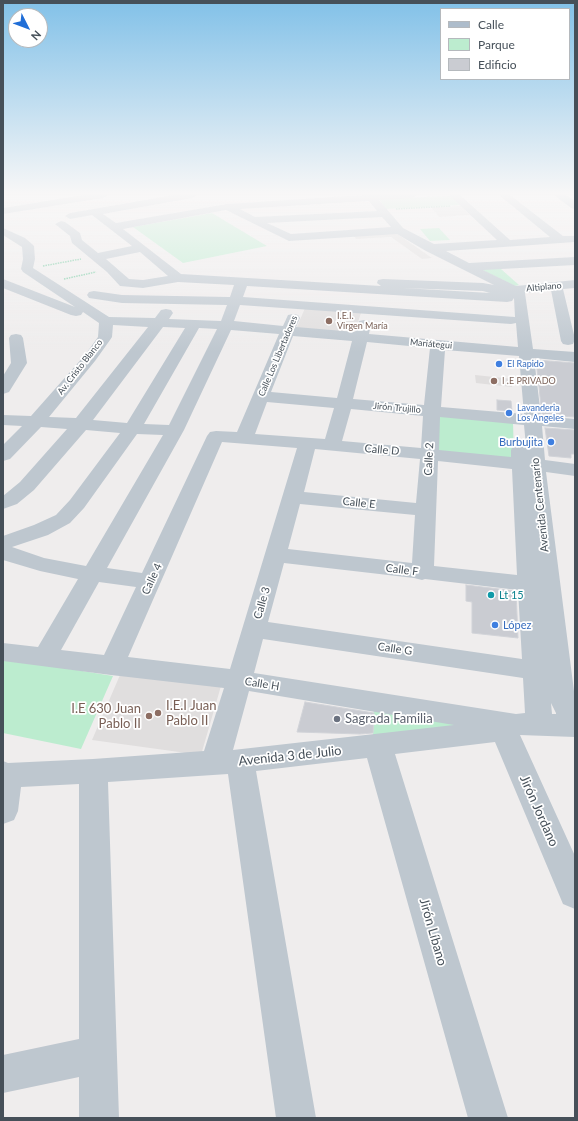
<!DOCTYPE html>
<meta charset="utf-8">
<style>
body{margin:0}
#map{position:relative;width:578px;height:1121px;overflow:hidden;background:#efeded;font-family:Lato,sans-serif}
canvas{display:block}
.frame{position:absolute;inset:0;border:4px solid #465059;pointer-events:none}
.legend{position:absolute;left:440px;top:8px;width:130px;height:72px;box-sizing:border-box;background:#fff;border:1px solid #b5b9bd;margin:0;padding:5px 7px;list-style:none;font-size:12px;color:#465059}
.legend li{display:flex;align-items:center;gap:8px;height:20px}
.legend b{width:20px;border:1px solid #b5b9bd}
.north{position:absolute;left:8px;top:8px;width:40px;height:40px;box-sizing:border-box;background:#fff;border:1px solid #b5b9bd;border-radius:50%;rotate:132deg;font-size:11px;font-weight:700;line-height:16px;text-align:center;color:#465059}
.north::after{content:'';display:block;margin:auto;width:14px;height:18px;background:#206ed7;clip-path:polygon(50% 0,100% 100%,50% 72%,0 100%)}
</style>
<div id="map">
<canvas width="578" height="1121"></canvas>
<div class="frame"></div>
<ul class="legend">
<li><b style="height:5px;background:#adbccb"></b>Calle</li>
<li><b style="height:11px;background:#bceccf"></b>Parque</li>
<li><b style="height:11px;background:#caccd2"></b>Edificio</li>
</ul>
<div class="north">N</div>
</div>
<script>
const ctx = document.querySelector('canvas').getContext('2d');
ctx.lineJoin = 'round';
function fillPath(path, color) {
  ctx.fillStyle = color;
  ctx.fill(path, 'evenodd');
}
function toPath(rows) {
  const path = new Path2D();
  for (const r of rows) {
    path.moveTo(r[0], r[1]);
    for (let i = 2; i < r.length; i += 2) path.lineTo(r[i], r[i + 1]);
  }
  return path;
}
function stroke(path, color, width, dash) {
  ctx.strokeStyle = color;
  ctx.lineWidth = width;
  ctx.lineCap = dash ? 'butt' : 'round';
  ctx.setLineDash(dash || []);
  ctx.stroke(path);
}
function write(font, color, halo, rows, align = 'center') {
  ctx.font = font + ' Lato,sans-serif';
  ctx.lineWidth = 3.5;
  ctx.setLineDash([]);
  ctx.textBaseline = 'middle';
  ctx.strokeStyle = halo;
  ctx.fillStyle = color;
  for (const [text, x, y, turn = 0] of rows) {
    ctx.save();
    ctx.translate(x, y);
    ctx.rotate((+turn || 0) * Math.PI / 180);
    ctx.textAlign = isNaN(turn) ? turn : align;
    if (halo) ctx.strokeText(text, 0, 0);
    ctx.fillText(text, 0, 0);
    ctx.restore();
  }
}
fillPath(toPath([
 [461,206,470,215,439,217,431,207],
 [396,233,432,258,422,259,391,237,356,239,354,236],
 [305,308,361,313,354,334,296,329],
 [475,375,513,379,512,387,476,383],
 [120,675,221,686,201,755,92,740]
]), '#e0dede');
fillPath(toPath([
 [450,196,460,205,386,209,379,199],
 [212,213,267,246,183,263,133,227],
 [439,228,450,240,430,241,420,229],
 [499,268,501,269,519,285,515,286,480,269],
 [439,416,513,422,514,459,436,451],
 [3,658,113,676,81,749,3,733],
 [374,705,486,724,373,735]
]), '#bceccf');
const building = toPath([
 [536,360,575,363,575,417,542,415,536,360],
 [497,400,511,401,512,411,497,410,497,400],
 [545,428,575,430,575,454,571,454,571,458,549,456,545,428],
 [466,585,516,591,518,638,472,633,472,602,466,601,466,585],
 [305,702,374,713,373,733,360,734,297,732,305,702]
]);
fillPath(building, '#caccd2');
stroke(building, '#d1d3d8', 1);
stroke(toPath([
 [396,209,451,206],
 [43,266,81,259],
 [64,279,96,272]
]), '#75c9a0', 1.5, [1.5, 1]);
fillPath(toPath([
 [84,195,108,195,103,198,3,214,3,208,84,195],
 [174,195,197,195,192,198,103,214,116,223,227,204,364,195,417,195,412,198,379,200,403,228,434,244,497,240,449,195,460,195,510,240,550,237,499,195,510,195,563,236,575,236,575,242,446,251,469,263,575,257,575,265,483,270,516,286,575,280,575,288,563,289,575,339,573,344,568,345,563,344,561,341,551,290,525,293,533,349,575,352,575,362,534,358,541,416,575,419,575,429,542,426,545,460,575,464,575,476,546,472,575,699,575,737,520,735,575,856,575,909,563,904,495,742,395,754,508,1118,468,1118,367,758,256,771,316,1118,276,1118,228,774,108,782,119,1118,79,1118,79,1077,3,1093,3,1055,79,1039,79,784,21,787,18,811,14,820,3,824,3,761,8,763,93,759,204,751,224,688,111,675,3,661,3,643,38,647,78,579,40,571,3,560,3,536,34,525,56,515,70,500,120,433,86,430,34,490,17,504,3,509,3,496,20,482,67,429,41,427,10,459,3,461,3,445,22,426,3,425,3,415,31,416,85,355,98,337,99,323,83,312,81,315,76,316,71,315,3,288,3,279,75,307,23,272,21,269,23,259,22,247,3,235,3,228,25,238,32,244,34,246,35,259,33,268,109,317,155,318,161,310,166,309,171,310,173,313,169,319,221,321,227,305,122,303,89,298,87,295,89,292,94,291,122,295,230,297,234,285,178,282,143,288,120,286,107,272,72,243,70,236,55,224,61,221,65,222,80,233,82,240,98,253,132,246,92,215,70,219,65,216,70,213,174,195],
 [369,201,377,211,255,217,240,209,369,201],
 [226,210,289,241,397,234,426,251,494,285,483,283,383,279,378,280,377,283,381,286,181,274,123,229,226,210],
 [382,217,391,227,291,234,267,223,382,217],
 [140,252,168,276,143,280,129,279,106,259,140,252],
 [247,286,507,302,512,301,514,298,515,317,243,297,247,286],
 [403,288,483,291,490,293,403,288],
 [240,305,511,324,516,323,518,347,369,334,371,324,369,321,364,320,359,321,355,332,296,327,300,318,298,315,293,314,288,315,283,326,234,321,240,305],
 [113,325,148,327,76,418,49,417,95,361,110,340,112,337,113,325],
 [163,327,185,328,127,423,93,420,163,327],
 [199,328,217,329,169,425,144,424,199,328],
 [231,330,279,334,237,432,216,431,210,432,207,436,142,573,107,568,184,430,231,330],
 [293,336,352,341,337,398,271,392,293,336],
 [367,342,430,348,424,405,353,399,367,342],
 [445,350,519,356,524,414,441,407,445,350],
 [267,402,334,408,325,439,255,434,267,402],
 [351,409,423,416,421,448,342,441,351,409],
 [440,417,524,425,526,446,520,444,513,446,511,450,511,457,439,450,440,417],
 [137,434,163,435,86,566,44,558,12,547,48,535,70,523,84,508,137,434],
 [222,442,297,448,230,669,128,657,222,442],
 [315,449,420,459,416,503,304,492,315,449],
 [438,461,512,469,517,575,434,566,438,461],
 [300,504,415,515,412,563,288,549,300,504],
 [284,563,414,578,422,580,425,579,518,590,522,659,268,622,284,563],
 [99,582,136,587,104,655,61,650,99,582],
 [263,639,523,678,525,713,516,714,254,673,263,639],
 [249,691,454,725,233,750,249,691],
 [551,703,556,713,556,714,552,714,551,703],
 [16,334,21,335,23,338,27,363,9,392,3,394,3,376,11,363,9,338,11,335,16,334]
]), '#bec7cf');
fillPath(toPath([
 [554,195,566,195,575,201,575,209,571,208,554,195]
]), '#adbccb');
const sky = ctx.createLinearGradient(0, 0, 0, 352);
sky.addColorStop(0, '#82c1e8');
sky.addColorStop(0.55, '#f8f7f7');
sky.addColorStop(1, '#f8f7f700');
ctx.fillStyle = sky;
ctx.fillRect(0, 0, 578, 352);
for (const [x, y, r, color] of [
 [329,321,4,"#8d6e63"],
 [499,364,4,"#3f7fe0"],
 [494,381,4,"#8d6e63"],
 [509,413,4,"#3f7fe0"],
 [551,442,4,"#3f7fe0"],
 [491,595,4,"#0f9aa8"],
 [495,625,4,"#3f7fe0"],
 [158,713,4,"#8d6e63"],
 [149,716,4,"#8d6e63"],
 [337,719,4,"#6b7280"]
]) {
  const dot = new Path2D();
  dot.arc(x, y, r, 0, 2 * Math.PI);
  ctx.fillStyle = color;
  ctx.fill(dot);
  stroke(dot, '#fff', 1.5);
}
write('9px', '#465059', '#fff', [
 ["Altiplano",544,287,-5],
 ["Mariátegui",431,344,5],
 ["Calle Los Libertadores",278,356,-67],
 ["Av. Cristo Blanco",80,367,-52],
 ["Jirón Trujillo",397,408,5]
]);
write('9px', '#785e54', '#fff', [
 ["I.E.I.",337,316],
 ["Virgen María",337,326],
 ["I .E PRIVADO",502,381]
], 'left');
write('9px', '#366cbe', '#fff', [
 ["El Rapido",507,364],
 ["Lavanderia",517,408],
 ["Los Angeles",517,418]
], 'left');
write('11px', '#366cbe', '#fff', [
 ["Burbujita",543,442],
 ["López",503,625,"left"]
], 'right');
write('11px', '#465059', '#fff', [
 ["Calle D",382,450,5],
 ["Calle 2",429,459,-87],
 ["Calle E",359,503,6],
 ["Avenida Centenario",540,505,-96],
 ["Calle F",402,570,7],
 ["Calle 4",152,579,-65],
 ["Calle 3",262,603,-74],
 ["Calle G",395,649,8],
 ["Calle H",262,684,9]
]);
write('11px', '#0d838f', '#fff', [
 ["Lt 15",499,595]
], 'left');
write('13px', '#785e54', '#fff', [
 ["I.E.I Juan",166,706],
 ["Pablo II",166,721],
 ["I.E 630 Juan",141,709,"right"],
 ["Pablo II",141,724,"right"]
], 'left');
write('13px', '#5b616d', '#fff', [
 ["Sagrada Familia",345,719]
], 'left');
write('13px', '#465059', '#fff', [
 ["Avenida 3 de Julio",290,756,-6],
 ["Jirón Jordano",539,811,66],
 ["Jirón Líbano",433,932,74]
]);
</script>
